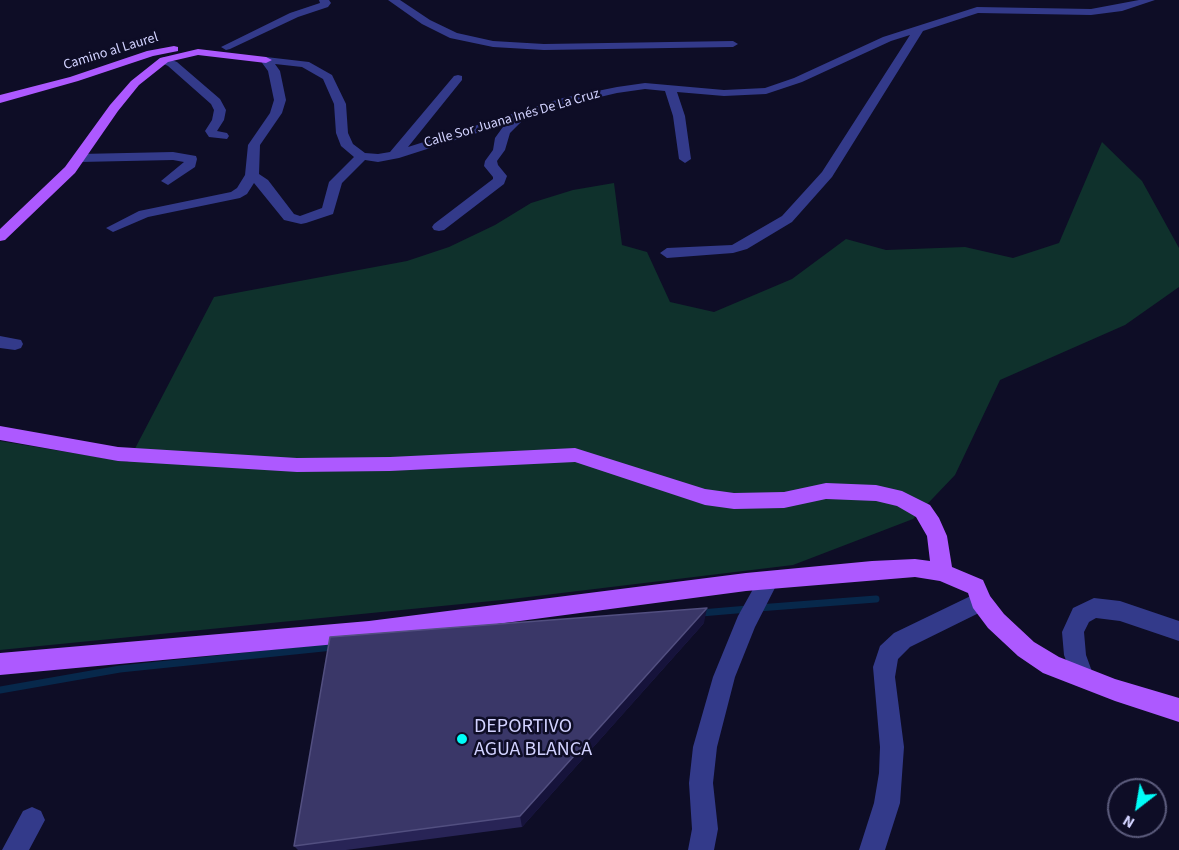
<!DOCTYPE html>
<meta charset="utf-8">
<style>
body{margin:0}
#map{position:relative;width:1179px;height:850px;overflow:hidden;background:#0e0d26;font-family:"Source Sans 3",sans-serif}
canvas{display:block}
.north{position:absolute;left:1107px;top:778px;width:60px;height:60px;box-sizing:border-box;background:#0e0d26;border:2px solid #5c5c7d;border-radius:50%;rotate:211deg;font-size:16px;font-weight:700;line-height:24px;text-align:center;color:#d2d2ff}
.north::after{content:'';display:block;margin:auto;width:21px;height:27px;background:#00fdf8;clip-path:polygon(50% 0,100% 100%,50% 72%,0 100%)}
</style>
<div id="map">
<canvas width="1179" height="850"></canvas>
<div class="north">N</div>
</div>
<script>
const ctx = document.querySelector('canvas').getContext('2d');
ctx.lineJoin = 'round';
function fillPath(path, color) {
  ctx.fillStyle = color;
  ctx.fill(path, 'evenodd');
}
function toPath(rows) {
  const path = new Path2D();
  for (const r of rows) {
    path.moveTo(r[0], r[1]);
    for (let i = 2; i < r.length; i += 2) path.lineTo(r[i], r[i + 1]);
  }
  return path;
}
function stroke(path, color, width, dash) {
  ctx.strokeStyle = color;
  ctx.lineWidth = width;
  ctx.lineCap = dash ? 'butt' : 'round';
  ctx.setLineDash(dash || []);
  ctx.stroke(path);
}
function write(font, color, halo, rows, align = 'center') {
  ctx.font = font + ' "Source Sans 3",sans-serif';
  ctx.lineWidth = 5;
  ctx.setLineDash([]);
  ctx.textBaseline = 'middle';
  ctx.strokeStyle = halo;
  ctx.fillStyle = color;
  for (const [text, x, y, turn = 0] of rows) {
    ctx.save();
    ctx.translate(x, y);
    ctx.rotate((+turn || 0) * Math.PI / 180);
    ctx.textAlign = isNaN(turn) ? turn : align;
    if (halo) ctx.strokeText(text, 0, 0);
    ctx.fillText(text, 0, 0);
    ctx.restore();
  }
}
fillPath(toPath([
 [1102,142,1142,181,1179,248,1179,287,1125,325,1000,380,955,475,913,519,793,565,512,599,0,650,0,441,128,462,214,297,407,261,449,247,495,225,531,203,573,190,614,183,622,245,647,252,670,302,714,312,792,279,846,239,886,250,965,247,1013,258,1059,243]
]), '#0f312c');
stroke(toPath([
 [758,608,876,599],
 [701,613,748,609],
 [0,690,120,669,333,647]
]), '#07284b', 7);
fillPath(toPath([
 [319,0,329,0,331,3,328,7,298,17,230,49,226,50,221,47,290,13,320,3,319,0],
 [388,0,400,0,430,20,457,33,493,41,544,44,733,41,738,44,733,47,544,50,493,47,450,38,422,24,388,0],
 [1139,0,1155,0,1122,11,1091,15,978,13,923,31,832,177,792,222,747,249,733,253,667,258,660,253,667,248,732,245,782,216,822,172,910,35,891,41,802,82,766,94,724,96,677,92,685,116,691,159,685,163,679,159,673,116,665,91,645,89,617,93,570,104,525,118,510,133,505,150,497,161,498,165,507,176,504,184,444,230,439,231,434,230,432,227,434,224,493,179,493,177,484,166,485,161,493,150,495,138,505,124,399,158,378,162,365,160,342,183,333,214,306,223,301,224,284,220,254,183,247,194,240,198,148,217,113,232,106,228,139,211,231,192,237,188,245,175,248,145,270,113,274,100,268,71,260,60,266,57,309,62,332,75,346,104,348,133,353,144,365,153,378,154,390,152,454,76,458,75,462,76,462,80,408,147,563,98,617,87,645,83,724,90,765,88,794,78,883,37,977,7,1091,9,1139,0],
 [275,64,302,67,323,79,334,104,336,133,341,146,354,157,329,182,322,208,300,216,294,214,268,180,259,174,260,145,282,113,286,100,280,71,275,64],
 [164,57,177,62,220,99,226,110,224,120,217,131,227,133,229,136,227,139,209,137,205,131,212,120,214,110,211,104,168,66,160,62,158,60,164,57],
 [173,152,196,156,197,159,195,167,168,185,161,181,184,162,173,160,80,162,74,158,80,154,173,152],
 [0,336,21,340,23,344,21,348,15,350,0,348,0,336],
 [769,571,776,573,779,580,755,627,735,677,717,747,713,783,718,829,714,850,688,850,692,829,689,783,693,747,713,677,738,616,762,573,769,571],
 [981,591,989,594,992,601,989,608,910,647,898,659,895,677,904,747,900,803,885,850,859,850,874,803,879,773,880,747,873,667,880,646,894,633,981,591],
 [1094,598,1120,601,1179,621,1179,641,1120,621,1096,618,1089,622,1084,632,1086,655,1094,677,1091,685,1083,688,1075,685,1064,655,1062,632,1073,608,1094,598],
 [32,807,41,811,45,820,29,850,2,850,23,811,32,807]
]), '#333a8a');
fillPath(toPath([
 [174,46,178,47,178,51,153,56,78,81,0,103,0,95,70,77,147,51,174,46],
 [198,49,266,57,272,60,266,63,198,55,168,62,139,85,118,111,75,173,5,240,0,241,0,229,65,167,110,105,131,81,160,58,198,49],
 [0,426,118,447,297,458,390,457,575,448,705,489,734,493,784,492,826,483,876,485,902,491,930,505,939,518,947,536,952,567,983,580,990,596,1004,614,1034,642,1059,657,1115,679,1179,698,1179,722,1115,701,1043,673,1018,656,988,628,973,608,968,593,940,581,915,577,746,591,369,641,0,675,0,653,369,621,746,573,872,561,915,559,930,561,927,536,916,517,897,506,876,501,826,499,784,508,734,509,705,505,575,462,390,471,297,472,118,461,0,440,0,426]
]), '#ad59ff');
fillPath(toPath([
 [704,623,522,827,346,850,298,850,294,846]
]), '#282456');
fillPath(toPath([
 [707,608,704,623,522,827,520,816]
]), '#16133b');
const building = toPath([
 [707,608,520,816,294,846,330,637,707,608]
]);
fillPath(building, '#3a3768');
stroke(building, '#524f80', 1.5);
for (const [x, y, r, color] of [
 [462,739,6,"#00fdf8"]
]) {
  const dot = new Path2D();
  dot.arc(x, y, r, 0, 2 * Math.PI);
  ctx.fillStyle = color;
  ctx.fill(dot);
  stroke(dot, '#0e0d26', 2);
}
write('14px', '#d2d2ff', '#0e0d26', [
 ["Camino al Laurel",111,52,-17],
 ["Calle Sor Juana Inés De La Cruz",512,119,-16]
]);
write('20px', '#d2d2ff', '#0e0d26', [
 ["DEPORTIVO",474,728],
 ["AGUA BLANCA",474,751]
], 'left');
</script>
